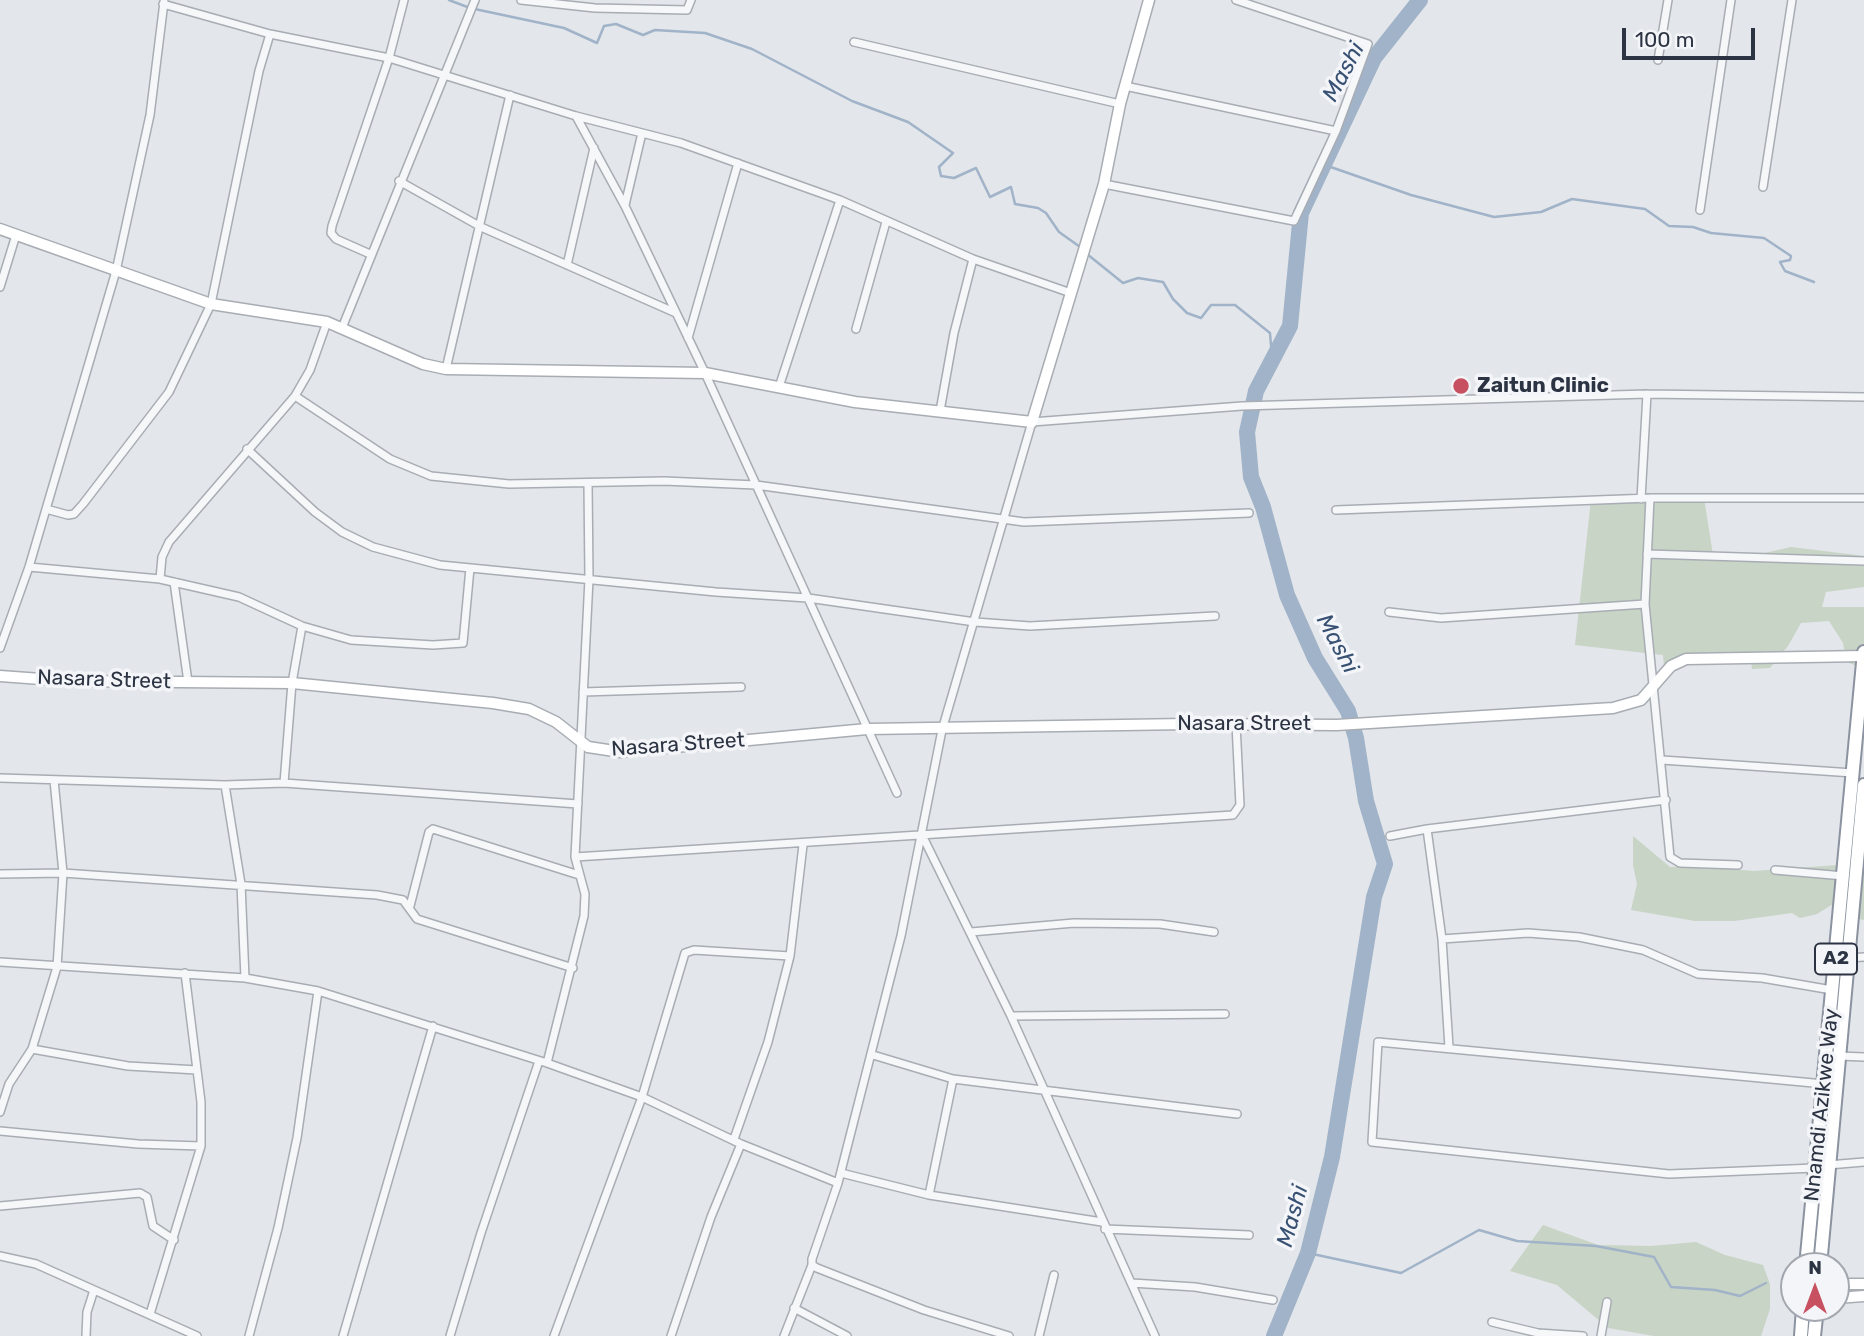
<!DOCTYPE html>
<style>
body{margin:0}
#map{position:relative;width:1864px;height:1336px;overflow:hidden;background:#e3e6ea;font-family:Rubik,sans-serif}
canvas{display:block}
.north{position:absolute;left:1780px;top:1252px;width:70px;height:70px;box-sizing:border-box;background:#f3f5f8;border:2px solid #a3a7af;border-radius:50%;rotate:0deg;font-size:19px;font-weight:700;line-height:28px;text-align:center;color:#2c3342}
.north::after{content:'';display:block;margin:auto;width:24px;height:32px;background:#c75160;clip-path:polygon(50% 0,100% 100%,50% 72%,0 100%)}
.scale{position:absolute;left:1622px;top:28px;width:133px;height:32px;box-sizing:border-box;border:4px solid #2c3342;border-top:0;padding-left:9px;font-size:21px;line-height:24px;white-space:nowrap;color:#2c3342;-webkit-text-stroke:5px #f3f5f8;paint-order:stroke}
</style>
<div id="map">
<canvas width="1864" height="1336"></canvas>
<div class="north">N</div>
<div class="scale">100 m</div>
</div>
<script>
const ctx = document.querySelector('canvas').getContext('2d');
ctx.lineJoin = 'round';
function fillPath(path, color) {
  ctx.fillStyle = color;
  ctx.fill(path, 'evenodd');
}
function toPath(rows) {
  const path = new Path2D();
  for (const r of rows) {
    path.moveTo(r[0], r[1]);
    for (let i = 2; i < r.length; i += 2) path.lineTo(r[i], r[i + 1]);
  }
  return path;
}
function stroke(path, color, width, dash) {
  ctx.strokeStyle = color;
  ctx.lineWidth = width;
  ctx.lineCap = dash ? 'butt' : 'round';
  ctx.setLineDash(dash || []);
  ctx.stroke(path);
}
function write(font, color, halo, rows, align = 'center') {
  ctx.font = font + ' Rubik,sans-serif';
  ctx.lineWidth = 7;
  ctx.setLineDash([]);
  ctx.textBaseline = 'middle';
  ctx.strokeStyle = halo;
  ctx.fillStyle = color;
  for (const [text, x, y, turn = 0] of rows) {
    ctx.save();
    ctx.translate(x, y);
    ctx.rotate((+turn || 0) * Math.PI / 180);
    ctx.textAlign = isNaN(turn) ? turn : align;
    if (halo) ctx.strokeText(text, 0, 0);
    ctx.fillText(text, 0, 0);
    ctx.restore();
  }
}
fillPath(toPath([
 [1704,498,1713,555,1738,559,1791,547,1864,556,1864,587,1826,592,1822,607,1864,607,1864,669,1847,662,1843,643,1829,621,1801,623,1788,646,1770,668,1752,669,1751,660,1664,666,1663,655,1575,645,1591,500],
 [1633,836,1670,867,1695,866,1754,871,1852,864,1864,867,1864,920,1841,915,1838,901,1817,914,1800,918,1792,913,1734,921,1695,921,1631,910,1637,884,1633,865],
 [1543,1225,1598,1245,1651,1246,1696,1242,1725,1255,1763,1265,1770,1284,1770,1309,1761,1336,1654,1336,1608,1328,1557,1285,1510,1271]
]), '#c8d4c5');
stroke(toPath([
 [449,0,470,8,564,28,597,43,604,26,616,24,643,35,655,30,705,33,752,49,852,101,908,122,953,153,939,167,941,176,954,178,976,168,990,197,1011,187,1015,204,1038,208,1046,213,1059,232,1083,249],
 [1325,165,1411,195,1494,217,1541,212,1572,199,1645,209,1669,226,1693,227,1711,233,1764,238,1791,256,1790,260,1780,262,1785,271,1814,282],
 [1087,254,1123,283,1138,278,1163,282,1173,299,1187,313,1201,318,1211,305,1235,305,1270,333,1272,357],
 [1308,1253,1401,1273,1479,1230,1517,1241,1596,1246,1654,1257,1671,1287,1715,1290,1740,1296,1766,1283]
]), '#a1b3c8', 2.5);
stroke(toPath([
 [1274,1336,1308,1253,1332,1157,1374,897,1385,864,1366,801,1356,738,1348,711,1315,658,1287,595,1263,507,1251,477,1247,432,1256,391,1290,326,1301,213,1374,58,1420,0]
]), '#a1b3c8', 16);
const street = toPath([
 [521,0,595,8,687,10,691,0],
 [163,4,270,34,389,58,576,116,681,143,840,200,973,259,1071,293],
 [854,42,1120,104],
 [1658,60,1668,0],
 [1125,86,1336,131],
 [576,116,625,206,705,373,897,793],
 [399,181,481,227,676,313],
 [1104,184,1294,221,1336,131,1368,44,1236,0],
 [1763,187,1792,0],
 [625,205,642,133],
 [1700,210,1731,0],
 [370,254,336,239,331,233,332,226,389,58,404,0],
 [567,265,594,148],
 [0,287,16,235],
 [342,328,475,0],
 [856,329,886,222],
 [688,338,738,163],
 [446,369,510,95],
 [779,387,840,200],
 [295,396,390,459,431,476,509,484,664,481,756,485,1024,522,1249,513],
 [940,411,954,333,973,259],
 [247,449,315,512,342,532,373,547,440,565,716,592,808,598,975,622,1030,626,1215,616],
 [1650,498,1645,604,1670,857,1680,863,1738,865],
 [1641,499,1647,394],
 [46,509,68,515,74,514,83,504,169,392,211,304,259,71,270,34],
 [1336,510,1650,498,1864,498],
 [1647,554,1864,561],
 [29,567,160,579,239,597,302,626,351,640,433,645,463,643,470,568],
 [160,579,162,557,169,542,295,396,310,370,327,322],
 [174,582,188,682],
 [1389,612,1441,618,1645,604],
 [0,648,29,567,116,271,150,115,164,2],
 [583,692,741,687],
 [1662,760,1853,773],
 [0,778,225,785,284,783,578,804],
 [284,783,292,683,302,626],
 [225,785,241,884,245,978],
 [922,835,1011,1016,1155,1336],
 [1390,836,1427,829],
 [575,857,1233,815,1240,805,1236,724],
 [1775,870,1844,876],
 [0,874,63,873,377,895,403,900,417,919,573,968],
 [410,906,429,832,433,829,579,875],
 [971,932,1074,923,1160,924,1214,932],
 [1442,939,1528,933,1579,937,1643,950,1698,974,1762,978,1832,990],
 [1848,958,1864,957],
 [0,962,245,978,318,991,547,1063,642,1097,741,1144,838,1183,812,1259,812,1265,817,1268,924,1310,1009,1336],
 [1011,1016,1225,1014],
 [1449,1047,1442,939,1427,829,1666,800],
 [32,1049,128,1066,197,1070],
 [873,1055,953,1079,1237,1114],
 [1839,1056,1864,1057],
 [547,1063,584,916,585,894,575,857,589,579,588,483],
 [0,1112,9,1084,32,1049,57,967,63,873,54,780],
 [0,1131,138,1144,201,1146],
 [734,1139,768,1042,790,956,803,845],
 [1828,1165,1864,1162],
 [1815,1168,1669,1174,1372,1142,1378,1042,1824,1084],
 [841,1173,929,1195,1102,1222],
 [838,1183,901,936,942,730,1032,422,1242,406,1647,394,1864,397],
 [929,1195,953,1079],
 [0,1206,140,1193,147,1197,153,1226,174,1240],
 [1105,1229,1249,1235],
 [0,1256,36,1264,197,1336],
 [1132,1283,1195,1287,1273,1300],
 [794,1308,847,1336],
 [150,1314,201,1146,201,1102,185,973],
 [1492,1322,1538,1333,1583,1336],
 [86,1336,87,1312,94,1290],
 [249,1336,278,1228,297,1138,318,991],
 [343,1336,433,1026],
 [450,1336,481,1233,539,1061],
 [554,1336,642,1097,685,953,694,950,790,956],
 [671,1336,711,1217,741,1144],
 [784,1336,812,1265],
 [1039,1336,1054,1275],
 [1601,1336,1607,1302]
]);
const secondary = toPath([
 [0,229,211,304,327,322,423,364,446,369,705,373,855,402,1032,422,1104,184,1120,104,1149,0],
 [0,676,68,681,292,683,493,703,529,709,556,722,588,747,621,752,867,729,1186,724,1337,725,1613,708,1641,700,1671,666,1686,659,1864,656],
 [1836,1284,1864,1284],
 [1836,1298,1864,1296]
]);
const highway = toPath([
 [1806,1266,1864,652],
 [1820,1266,1864,785],
 [1801,1336,1803,1308],
 [1814,1336,1817,1308]
]);
stroke(street, '#a8adb4', 10);
stroke(secondary, '#a8adb4', 13);
stroke(highway, '#8b93a0', 16);
stroke(street, '#f6f7f9', 7);
stroke(secondary, '#fff', 10);
stroke(highway, '#fff', 12);
for (const [x, y, r, color] of [
 [1461,386,9,"#c75160"]
]) {
  const dot = new Path2D();
  dot.arc(x, y, r, 0, 2 * Math.PI);
  ctx.fillStyle = color;
  ctx.fill(dot);
  stroke(dot, '#f3f5f8', 2.5);
}
for (const [x, y, w] of [
 [1836,959,42]
]) {
  const box = new Path2D();
  box.roundRect(x - w / 2, y - 15.5, w, 31, 5);
  ctx.fillStyle = '#f3f5f8';
  ctx.fill(box);
  stroke(box, '#2c3342', 2);
}
write('bold 19px', '#2c3342', null, [
 ["A2",1836,959]
]);
write('bold 21px', '#2c3342', '#f3f5f8', [
 ["Zaitun Clinic",1477,386]
], 'left');
write('21px', '#2c3342', '#f3f5f8', [
 ["Nasara Street",104,680,2],
 ["Nasara Street",1244,724],
 ["Nasara Street",678,745,-4],
 ["Nnamdi Azikwe Way",1822,1105,-84]
]);
write('italic 23px', '#385173', '#f3f5f8', [
 ["Mashi",1344,72,-62],
 ["Mashi",1337,644,62],
 ["Mashi",1293,1216,-75]
]);
</script>
